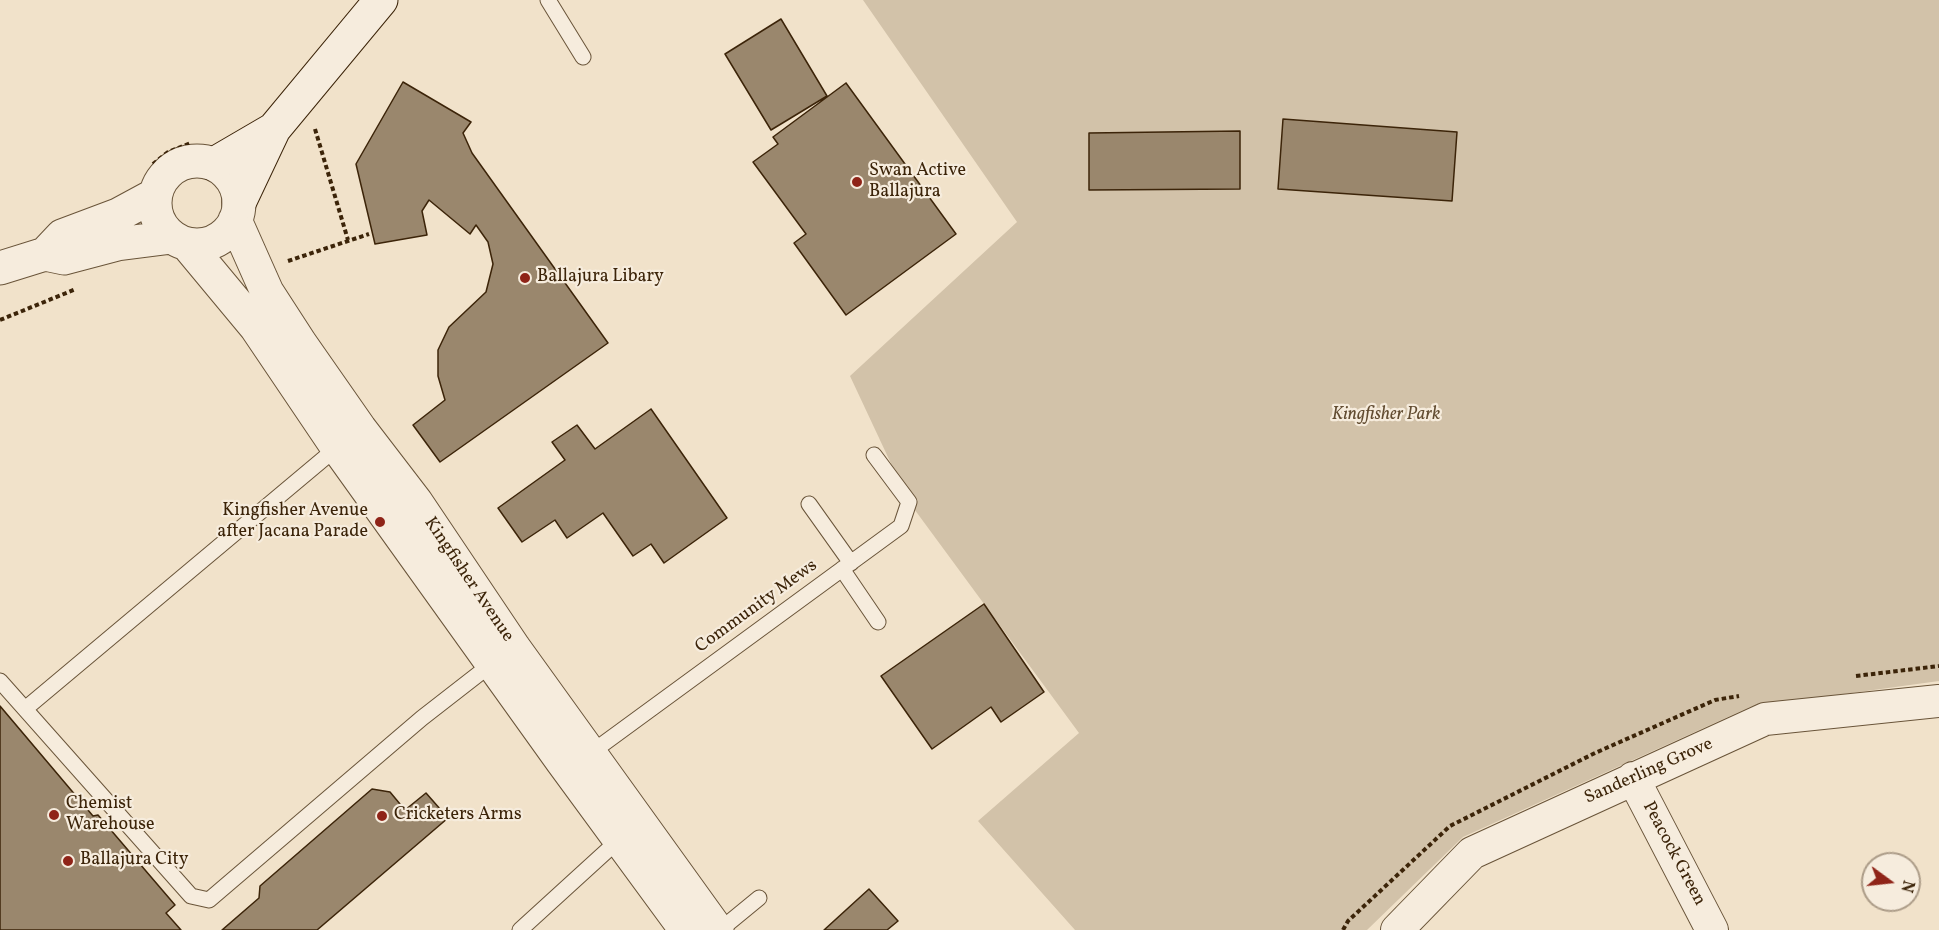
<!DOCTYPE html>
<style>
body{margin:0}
#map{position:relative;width:1939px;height:930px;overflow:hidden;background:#f1e2ca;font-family:Vollkorn,serif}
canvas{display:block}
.north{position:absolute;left:1861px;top:852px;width:60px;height:60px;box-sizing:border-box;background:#f6ecdd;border:2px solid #ac9c88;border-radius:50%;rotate:105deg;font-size:16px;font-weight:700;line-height:24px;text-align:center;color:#3c2409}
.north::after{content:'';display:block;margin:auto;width:21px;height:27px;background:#8f2418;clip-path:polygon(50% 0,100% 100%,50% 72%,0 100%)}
</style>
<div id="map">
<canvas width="1939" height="930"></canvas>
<div class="north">N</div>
</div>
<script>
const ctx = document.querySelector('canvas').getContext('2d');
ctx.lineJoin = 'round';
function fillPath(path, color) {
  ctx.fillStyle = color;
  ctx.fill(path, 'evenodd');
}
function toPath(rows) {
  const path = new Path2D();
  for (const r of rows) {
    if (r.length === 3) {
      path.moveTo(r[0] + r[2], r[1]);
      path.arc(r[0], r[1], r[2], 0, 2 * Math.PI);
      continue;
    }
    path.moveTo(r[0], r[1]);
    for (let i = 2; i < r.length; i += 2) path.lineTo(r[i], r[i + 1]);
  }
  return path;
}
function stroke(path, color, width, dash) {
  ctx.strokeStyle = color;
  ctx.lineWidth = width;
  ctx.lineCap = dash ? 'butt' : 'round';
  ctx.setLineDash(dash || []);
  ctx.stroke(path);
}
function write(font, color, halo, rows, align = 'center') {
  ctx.font = font + ' Vollkorn,serif';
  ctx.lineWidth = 4.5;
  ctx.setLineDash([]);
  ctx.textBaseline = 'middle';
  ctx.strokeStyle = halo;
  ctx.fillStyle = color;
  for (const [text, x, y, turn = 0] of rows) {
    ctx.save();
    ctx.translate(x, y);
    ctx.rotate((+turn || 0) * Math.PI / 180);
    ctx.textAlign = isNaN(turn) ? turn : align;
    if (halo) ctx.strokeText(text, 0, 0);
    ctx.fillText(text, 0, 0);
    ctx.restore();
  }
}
fillPath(toPath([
 [863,0,1939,0,1939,681,1750,707,1463,837,1367,930,1075,930,978,821,1079,733,909,502,850,376,1017,222]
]), '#d2c2a9');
const building = toPath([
 [781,19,827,96,771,130,725,54,781,19],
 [403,82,471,122,463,133,472,153,608,343,440,462,413,425,445,400,438,376,438,350,449,327,486,292,493,264,488,242,476,225,470,234,429,200,422,211,427,235,375,244,356,164,403,82],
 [846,83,956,234,846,315,794,243,806,234,753,162,778,144,773,137,846,83],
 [1283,119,1457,132,1452,201,1278,189,1283,119],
 [1240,131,1240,189,1089,190,1089,133,1240,131],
 [651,409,727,518,664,563,651,544,633,556,603,513,567,538,555,520,522,542,498,508,565,460,552,442,577,425,595,449,651,409],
 [984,604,1044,692,1001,722,991,707,932,749,881,676,984,604],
 [0,706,93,816,98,815,175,905,166,913,181,930,0,930,0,706],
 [372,789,390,792,405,810,426,793,448,818,317,930,222,930,259,898,260,886,372,789],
 [869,889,898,921,887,930,824,930,869,889]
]);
fillPath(building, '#9a876d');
stroke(building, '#3c2409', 1.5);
const service = toPath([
 [548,0,583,57],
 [809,504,851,563],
 [842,569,878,622],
 [0,681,191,896,209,900,422,718,494,662],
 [25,709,340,445],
 [588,755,901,526,909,502,874,455],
 [520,930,622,837],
 [720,930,759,898]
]);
const minor = toPath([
 [1633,778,1712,930],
 [1397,930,1472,853,1765,719,1939,701]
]);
const tertiary = toPath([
 [197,203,42],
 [235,220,267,292,300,343,360,429,416,502,514,648,717,930],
 [187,244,256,327,337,447,562,761,686,930],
 [45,254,62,236,118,215,155,195],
 [0,268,45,254,64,258,117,244,172,237]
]);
const secondary = toPath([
 [214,164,274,129],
 [239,203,274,129,381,0]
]);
stroke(service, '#695439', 17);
stroke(minor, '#695439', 34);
stroke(tertiary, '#695439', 35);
stroke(secondary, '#3c2409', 35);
stroke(toPath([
 [315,129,348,240],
 [153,164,168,152,191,143],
 [288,261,369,234],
 [0,320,76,289],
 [1856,676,1939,666],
 [1343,930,1348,921,1450,826,1595,753,1715,700,1739,696]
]), '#3c2409', 4, [4.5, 3]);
stroke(service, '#f6ecdd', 15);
stroke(minor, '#f6ecdd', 32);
stroke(tertiary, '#f6ecdd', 33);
stroke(secondary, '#f6ecdd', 33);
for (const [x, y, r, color] of [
 [857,182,6,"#8f2418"],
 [525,278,6,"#8f2418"],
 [380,522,6,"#8f2418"],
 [54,815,6,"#8f2418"],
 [382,816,6,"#8f2418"],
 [68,861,6,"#8f2418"]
]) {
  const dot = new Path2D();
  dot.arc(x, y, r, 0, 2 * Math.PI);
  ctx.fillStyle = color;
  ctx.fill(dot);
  stroke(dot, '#f6ecdd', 2);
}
write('18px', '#3c2409', '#f6ecdd', [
 ["Swan Active",869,172],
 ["Ballajura",869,193],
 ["Ballajura Libary",537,278],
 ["Kingfisher Avenue",368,512,"right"],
 ["after Jacana Parade",368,533,"right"],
 ["Chemist",66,805],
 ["Warehouse",66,826],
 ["Cricketers Arms",394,816],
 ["Ballajura City",80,861]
], 'left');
write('italic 18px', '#624c31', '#f6ecdd', [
 ["Kingfisher Park",1386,416]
]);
write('18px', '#3c2409', '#f6ecdd', [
 ["Kingfisher Avenue",468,580,56],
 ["Community Mews",757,607,-36],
 ["Sanderling Grove",1649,772,-24],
 ["Peacock Green",1673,854,62]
]);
</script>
